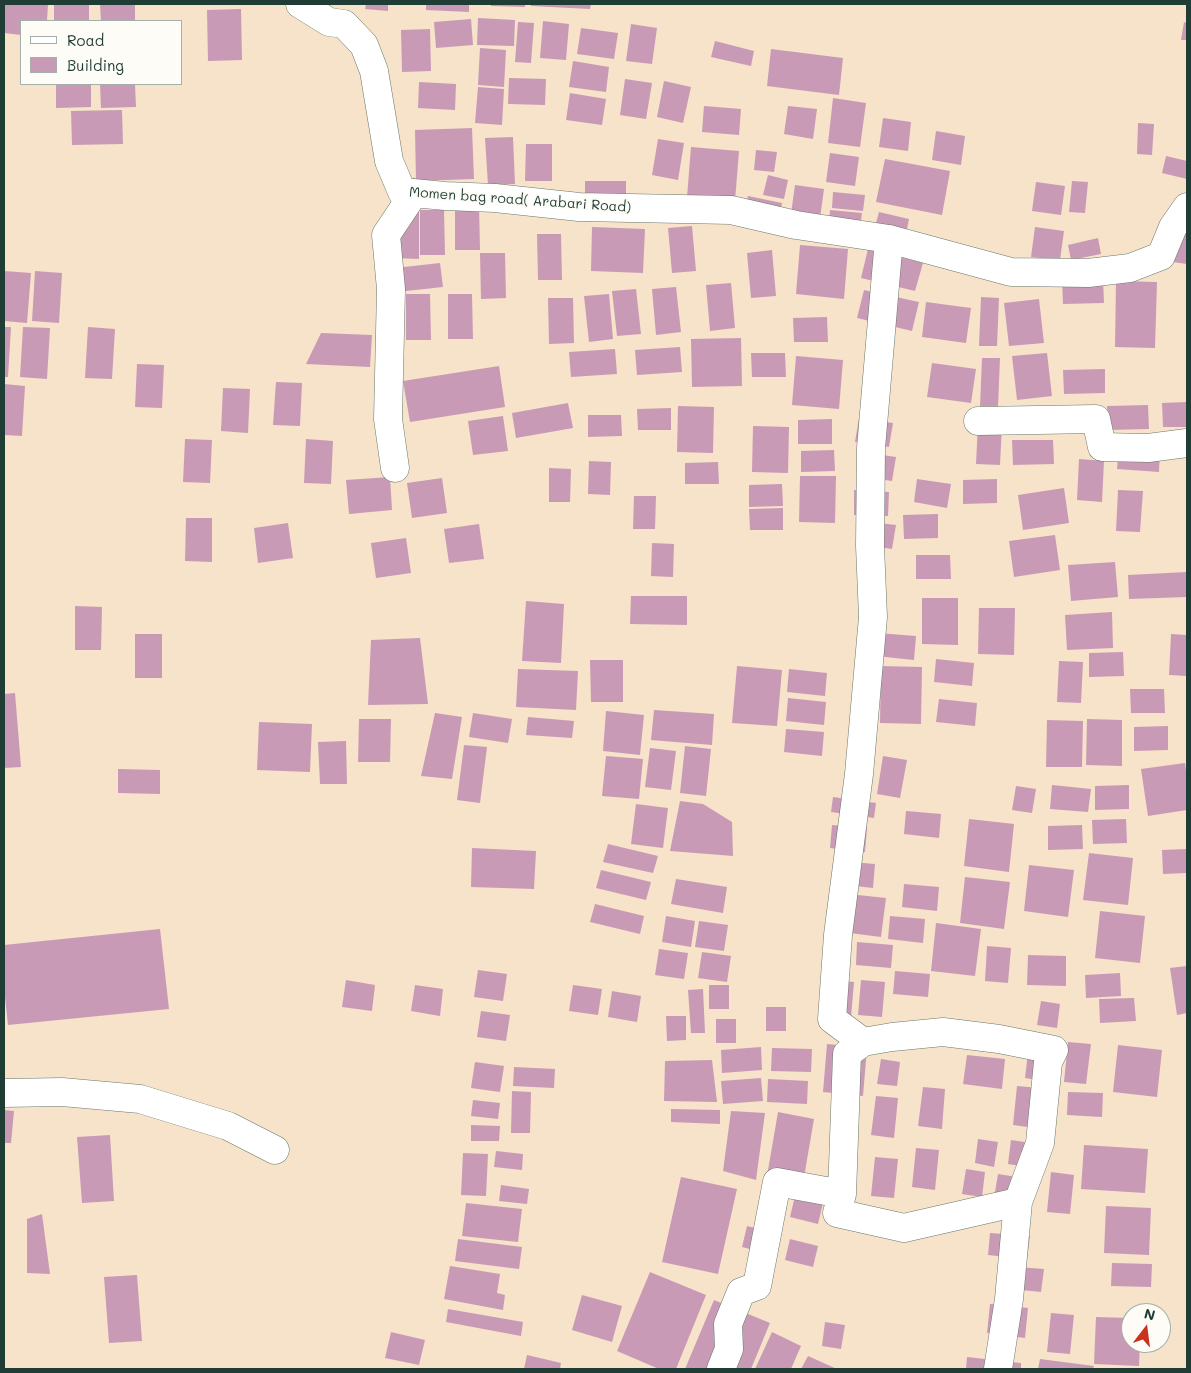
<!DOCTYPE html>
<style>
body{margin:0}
#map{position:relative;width:1191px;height:1373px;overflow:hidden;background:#f6e3ca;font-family:Mali,sans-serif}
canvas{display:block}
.frame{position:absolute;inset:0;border:5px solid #1f3d34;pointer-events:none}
.legend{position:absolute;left:20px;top:20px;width:162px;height:65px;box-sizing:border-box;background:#fdfcf7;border:1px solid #a4b0a9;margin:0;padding:6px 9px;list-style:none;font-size:15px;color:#1f3d34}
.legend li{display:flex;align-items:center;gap:10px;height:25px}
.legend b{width:25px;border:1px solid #a4b0a9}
.north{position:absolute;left:1121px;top:1303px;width:50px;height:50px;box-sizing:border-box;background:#fdfcf7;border:1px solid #a4b0a9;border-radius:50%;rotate:15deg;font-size:14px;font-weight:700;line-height:20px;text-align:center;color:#1f3d34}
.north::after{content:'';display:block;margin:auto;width:18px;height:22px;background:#c8321e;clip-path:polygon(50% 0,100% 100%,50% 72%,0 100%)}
</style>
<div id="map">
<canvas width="1191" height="1373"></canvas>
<div class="frame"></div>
<ul class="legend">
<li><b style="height:6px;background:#fff"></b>Road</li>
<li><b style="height:14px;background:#c99ab6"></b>Building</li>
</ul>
<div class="north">N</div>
</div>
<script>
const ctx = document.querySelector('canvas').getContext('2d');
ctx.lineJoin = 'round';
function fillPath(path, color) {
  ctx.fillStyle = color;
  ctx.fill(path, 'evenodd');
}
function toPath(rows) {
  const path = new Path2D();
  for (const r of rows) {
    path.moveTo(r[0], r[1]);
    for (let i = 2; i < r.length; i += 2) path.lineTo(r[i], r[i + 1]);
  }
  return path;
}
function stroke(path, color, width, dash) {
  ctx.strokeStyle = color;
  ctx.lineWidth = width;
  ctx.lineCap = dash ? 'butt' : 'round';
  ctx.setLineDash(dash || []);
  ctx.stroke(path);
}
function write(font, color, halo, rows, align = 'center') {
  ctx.font = font + ' Mali,sans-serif';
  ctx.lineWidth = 4.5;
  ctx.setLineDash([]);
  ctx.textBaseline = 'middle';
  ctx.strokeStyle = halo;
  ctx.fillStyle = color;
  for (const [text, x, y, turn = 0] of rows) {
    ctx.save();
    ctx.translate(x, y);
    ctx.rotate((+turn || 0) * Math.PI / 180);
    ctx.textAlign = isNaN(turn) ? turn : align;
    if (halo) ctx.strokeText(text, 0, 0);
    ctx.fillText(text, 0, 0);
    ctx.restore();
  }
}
fillPath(toPath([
 [4,4,48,4,47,21,21,21,21,35,4,33],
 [54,4,89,4,89,21,54,21],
 [100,4,135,4,135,21,101,21],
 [366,4,388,4,388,11,365,9],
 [426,4,469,4,469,12,426,10],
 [491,4,525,4,525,7,491,6],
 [531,4,591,4,590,9,531,6],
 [241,9,242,60,208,61,207,10],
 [478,18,515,20,514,46,477,45],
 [471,19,473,45,436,48,434,22],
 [543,21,569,24,566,60,540,58],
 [518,22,534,23,531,63,515,62],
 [1184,22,1187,23,1187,40,1181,40],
 [631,24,657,28,652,64,626,61],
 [581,28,618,33,614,59,577,54],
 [430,29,431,71,402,72,401,30],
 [715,41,754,51,751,66,711,57],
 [480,48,506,50,504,87,478,85],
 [771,49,843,58,839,95,767,86],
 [573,61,609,67,606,92,569,87],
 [509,78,546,79,545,105,508,104],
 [625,79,652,83,646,119,620,115],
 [664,81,691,87,683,123,657,117],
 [419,82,456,84,455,110,418,108],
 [56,84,91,84,91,107,56,108],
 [100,84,135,84,136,107,101,108],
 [478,87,504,89,502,125,475,123],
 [570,93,606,99,602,125,566,120],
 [833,98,866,103,860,147,828,143],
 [704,106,741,109,739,135,702,132],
 [788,106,817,109,813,139,784,134],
 [122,110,123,144,72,145,71,111],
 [883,118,911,122,908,151,879,147],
 [1138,123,1154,124,1152,155,1137,154],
 [472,128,474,179,416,181,415,130],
 [936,131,965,136,961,165,932,160],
 [513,137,515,184,488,185,485,138],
 [658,139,684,143,678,180,652,175],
 [526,144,552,144,552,181,525,181],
 [691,147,739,151,735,201,687,197],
 [756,150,777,152,774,172,754,170],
 [830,153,859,157,855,186,826,182],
 [1166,156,1187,161,1187,179,1162,173],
 [885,159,950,171,942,215,876,202],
 [768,175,788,180,784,199,763,195],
 [585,181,626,181,626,197,585,197],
 [1072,181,1088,182,1085,213,1069,212],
 [1036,182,1065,186,1061,215,1032,211],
 [795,185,824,189,820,218,791,214],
 [833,192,865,195,863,211,832,208],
 [748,196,782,203,779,220,744,212],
 [479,204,480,250,455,250,455,205],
 [420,210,444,210,445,255,420,255],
 [830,210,862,213,860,228,829,226],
 [419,211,419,259,394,258,395,215],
 [879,212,909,219,906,234,875,227],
 [692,226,696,271,672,273,668,228],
 [592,227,645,229,643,273,591,271],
 [1035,227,1064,231,1060,260,1031,257],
 [1179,231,1187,233,1187,264,1173,262],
 [537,234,561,234,562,280,538,280],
 [1098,238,1101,254,1071,260,1068,245],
 [800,245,848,249,844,299,796,294],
 [868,249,923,263,915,291,861,278],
 [772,250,776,296,751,298,747,253],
 [480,253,505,253,506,298,481,299],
 [440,263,443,287,397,292,395,268],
 [4,271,31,273,27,323,4,321],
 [35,271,62,273,59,323,32,321],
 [1103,278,1104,303,1063,304,1062,279],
 [1116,281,1157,282,1155,348,1115,347],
 [731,283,735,328,710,331,706,285],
 [676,287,681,332,656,335,652,289],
 [636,289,641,334,617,336,612,291],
 [864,290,919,302,912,331,857,318],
 [406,294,430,294,431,340,406,340],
 [448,294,472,294,473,339,448,339],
 [609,294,613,339,589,342,584,296],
 [981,297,999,298,997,346,979,346],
 [548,298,573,298,574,343,549,344],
 [1039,299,1044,343,1009,346,1004,303],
 [926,302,971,308,966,343,922,337],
 [827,317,828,342,794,342,793,318],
 [4,327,11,327,8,377,4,377],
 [23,327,50,328,47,379,20,377],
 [88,327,115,329,112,379,85,378],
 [321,333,372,335,370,367,306,364],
 [741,338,742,386,692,387,691,339],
 [680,347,682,372,637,375,635,350],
 [615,349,617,374,571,377,569,352],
 [751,353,785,353,786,377,752,377],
 [1047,353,1052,396,1017,400,1012,356],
 [796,356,843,360,839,409,792,405],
 [982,358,1000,358,998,407,980,406],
 [932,363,976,369,971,403,927,397],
 [137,364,164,365,162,408,135,407],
 [499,366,505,407,410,422,403,381],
 [1105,369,1105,393,1064,394,1063,370],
 [276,382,302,383,300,426,273,425],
 [4,384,25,386,22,436,4,435],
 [223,388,250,389,248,433,221,431],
 [1187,402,1187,427,1163,427,1162,403],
 [568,403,573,428,516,438,512,413],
 [1148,405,1149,429,1108,430,1107,406],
 [678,406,714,407,713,453,677,452],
 [671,408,671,430,638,430,637,409],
 [588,415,621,415,622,436,588,437],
 [503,416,508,451,473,455,468,421],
 [859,418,893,423,889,447,855,442],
 [832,419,832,444,798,444,798,420],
 [978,423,1002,424,1000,465,976,464],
 [753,426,789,427,788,473,752,472],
 [185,439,212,440,210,483,183,482],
 [306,439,333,441,331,484,304,483],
 [1012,440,1053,440,1054,464,1013,465],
 [1119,445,1160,447,1159,472,1117,469],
 [834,450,835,471,801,472,801,451],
 [862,452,896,457,892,481,858,476],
 [1079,459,1104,461,1102,502,1077,500],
 [589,461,611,462,610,495,588,494],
 [718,462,719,484,685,484,685,463],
 [549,468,571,469,570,502,549,502],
 [800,476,836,476,835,523,799,522],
 [390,477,392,510,349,514,346,480],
 [442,478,447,513,412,518,407,483],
 [917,479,951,484,947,508,914,502],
 [997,479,997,503,963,504,963,480],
 [782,484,783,506,749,507,749,485],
 [1064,488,1069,523,1023,530,1018,495],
 [854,490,889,492,888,516,854,515],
 [1118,490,1143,491,1140,532,1116,531],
 [634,496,656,496,655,529,633,529],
 [783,508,783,530,750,530,749,509],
 [938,514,938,538,904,539,903,515],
 [186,518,212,518,212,562,185,561],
 [862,521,896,525,892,549,858,544],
 [288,523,293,558,258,563,254,528],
 [479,524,484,559,449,563,444,529],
 [1055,535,1060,570,1014,577,1009,541],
 [406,538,411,573,376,578,371,543],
 [652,543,674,544,673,577,651,576],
 [916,555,950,555,951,579,916,579],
 [1115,562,1118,597,1071,601,1068,565],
 [1187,572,1187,597,1129,599,1128,575],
 [631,596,687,596,687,625,630,624],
 [922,598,958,598,958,645,922,644],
 [526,601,564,604,561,663,522,661],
 [75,606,102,607,101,650,75,650],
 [979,608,1015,608,1014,655,978,654],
 [1112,612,1113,648,1067,650,1065,615],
 [878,633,916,636,914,660,876,656],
 [135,634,162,634,162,678,135,678],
 [1171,634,1187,635,1187,676,1169,675],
 [420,638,428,704,368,705,371,640],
 [1123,652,1124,676,1089,677,1089,653],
 [936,659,974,663,972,686,934,682],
 [590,660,623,660,623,702,591,702],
 [1059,661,1083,662,1081,703,1057,702],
 [737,666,782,670,777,726,732,723],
 [881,666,922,667,921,724,880,723],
 [518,669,578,671,576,710,516,707],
 [789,669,827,673,825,696,787,692],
 [1130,689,1164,689,1165,713,1131,713],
 [15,693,21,767,4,768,4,694],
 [788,698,826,702,824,725,786,721],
 [939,699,977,703,975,726,936,722],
 [654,710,714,714,712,745,651,740],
 [606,711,644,715,640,755,603,751],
 [435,713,462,717,452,779,421,776],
 [473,713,512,719,508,743,469,737],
 [528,717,574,721,572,738,526,735],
 [359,719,391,719,390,762,358,762],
 [1087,719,1122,720,1122,766,1086,765],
 [1047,720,1083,721,1082,767,1046,767],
 [259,722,312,724,310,772,257,770],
 [1168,726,1168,750,1134,751,1134,727],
 [786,729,824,732,822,756,784,752],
 [346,741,347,784,320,784,318,742],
 [464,745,487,747,480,803,457,800],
 [685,746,711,749,706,796,680,793],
 [650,748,676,751,671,790,645,787],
 [606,756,643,759,639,799,602,796],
 [883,756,907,760,900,798,877,794],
 [1185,763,1187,778,1187,810,1148,816,1141,769],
 [118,769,160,770,160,794,118,793],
 [1052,785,1091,789,1088,812,1050,809],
 [1129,785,1129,809,1095,810,1095,786],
 [1016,786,1036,789,1032,813,1012,810],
 [833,797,876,803,874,818,831,812],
 [680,801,703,804,732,822,733,856,670,851],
 [636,804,668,808,663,848,631,844],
 [906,811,941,814,939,838,904,834],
 [969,819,1014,824,1009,872,964,866],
 [1126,819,1127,843,1093,844,1092,820],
 [832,825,867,828,865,852,830,848],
 [1082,825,1083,849,1048,850,1048,826],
 [608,844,658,856,653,873,603,862],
 [472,848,536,851,534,889,471,887],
 [1187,849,1187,873,1163,874,1162,850],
 [1089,853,1133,858,1128,905,1083,900],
 [840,861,875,864,873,888,837,884],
 [1029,865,1074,870,1068,917,1024,911],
 [601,870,651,882,646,900,596,888],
 [965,877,1010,882,1004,929,960,923],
 [676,879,727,887,723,913,671,904],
 [904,884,939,887,937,911,902,907],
 [830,892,886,898,881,937,826,930],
 [595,904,644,916,640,934,590,922],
 [1100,911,1145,916,1140,963,1095,958],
 [666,916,695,921,691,947,662,942],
 [890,916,925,919,923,943,888,939],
 [699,921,728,925,724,951,695,947],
 [936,923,981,929,975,976,931,971],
 [160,929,169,1009,8,1025,4,988,4,945],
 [857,942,893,945,891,968,856,965],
 [987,946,1011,948,1008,983,985,981],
 [659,949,688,953,684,979,655,975],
 [702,952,731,956,727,982,698,978],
 [1028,955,1066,956,1066,986,1027,985],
 [1187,966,1187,1013,1177,1015,1170,968],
 [478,970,507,974,503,1001,474,997],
 [895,971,930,974,928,997,893,994],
 [1120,973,1121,996,1086,998,1085,975],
 [346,980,375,985,372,1011,342,1007],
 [831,980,854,982,851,1017,828,1015],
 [861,980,885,982,882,1017,858,1015],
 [415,985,443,989,440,1016,411,1011],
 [573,985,602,989,598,1015,569,1011],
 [709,985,729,985,729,1009,709,1009],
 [703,989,705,1033,691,1033,688,990],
 [612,991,641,996,637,1022,608,1017],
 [1134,998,1136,1021,1100,1023,1099,999],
 [1041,1001,1060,1004,1057,1028,1037,1025],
 [766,1007,786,1007,786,1031,766,1031],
 [481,1011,510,1015,506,1041,477,1037],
 [666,1016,686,1016,686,1040,667,1041],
 [716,1019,736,1019,736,1043,716,1043],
 [1068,1042,1091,1044,1086,1084,1064,1082],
 [827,1044,867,1048,863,1096,823,1092],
 [1118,1045,1162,1050,1157,1097,1113,1092],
 [761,1047,762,1070,722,1073,721,1050],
 [772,1048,812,1049,811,1072,771,1071],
 [1028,1053,1047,1056,1044,1081,1025,1078],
 [967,1055,1005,1059,1002,1089,963,1084],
 [881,1059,900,1062,897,1086,877,1084],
 [712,1060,717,1102,664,1101,665,1061],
 [475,1062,504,1066,500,1092,471,1088],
 [514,1067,555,1069,554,1088,513,1086],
 [761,1078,763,1101,723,1104,721,1081],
 [768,1079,808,1081,807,1104,767,1102],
 [1017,1086,1040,1088,1035,1128,1013,1125],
 [923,1087,945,1089,942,1129,918,1126],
 [512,1091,531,1092,530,1133,511,1133],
 [1068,1092,1103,1093,1102,1117,1067,1115],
 [876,1096,898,1098,894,1138,871,1135],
 [473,1100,500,1103,498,1119,471,1116],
 [671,1109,720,1110,720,1124,671,1122],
 [4,1110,14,1111,11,1143,4,1143],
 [731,1111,765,1113,756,1180,723,1171],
 [778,1112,814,1119,803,1183,767,1176],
 [471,1125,500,1126,499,1141,471,1141],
 [110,1135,114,1201,82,1203,77,1137],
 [978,1139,998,1142,994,1167,975,1163],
 [1011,1140,1031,1143,1027,1167,1008,1164],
 [1084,1145,1148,1149,1145,1193,1081,1189],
 [916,1148,939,1150,935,1190,912,1187],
 [496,1151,523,1154,522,1170,494,1167],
 [463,1153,488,1154,486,1196,461,1195],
 [875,1157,898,1159,894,1198,871,1196],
 [966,1169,985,1172,982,1197,962,1194],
 [1051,1172,1074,1175,1070,1214,1047,1212],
 [998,1174,1017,1177,1014,1201,994,1198],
 [681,1177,737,1189,718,1274,662,1262],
 [501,1185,529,1189,527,1204,499,1201],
 [795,1196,823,1203,818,1224,790,1217],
 [466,1203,522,1209,518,1242,462,1236],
 [1106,1206,1151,1208,1149,1255,1104,1253],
 [42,1214,50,1274,27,1273,27,1219],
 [747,1226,775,1233,770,1254,742,1247],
 [990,1233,1030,1236,1027,1259,988,1255],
 [458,1239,522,1247,519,1269,455,1261],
 [790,1239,818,1246,813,1267,785,1260],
 [1112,1263,1152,1264,1151,1287,1111,1286],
 [450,1266,500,1274,497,1293,505,1295,503,1310,444,1299],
 [1004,1266,1044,1269,1041,1292,1002,1288],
 [650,1272,706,1295,676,1369,659,1369,617,1351],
 [137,1275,142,1341,109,1343,104,1277],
 [582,1295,622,1306,612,1342,572,1330],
 [714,1300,770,1323,751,1369,685,1369],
 [990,1304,1028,1308,1025,1338,987,1333],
 [448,1309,523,1322,521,1336,446,1322],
 [1051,1313,1074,1315,1070,1354,1047,1352],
 [1096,1317,1131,1318,1131,1343,1140,1343,1139,1366,1094,1364],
 [825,1322,845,1325,841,1349,822,1346],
 [391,1332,425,1340,419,1365,385,1358],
 [772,1332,801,1346,791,1369,755,1369],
 [527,1355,561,1363,560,1369,524,1369],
 [808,1356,837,1369,801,1369],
 [967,1357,1021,1363,1021,1369,966,1369],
 [1040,1359,1094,1366,1093,1369,1038,1369]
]), '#c99ab6');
const minor = toPath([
 [300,4,329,22,344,24,364,45,374,71,389,161,402,192,445,196,495,198,579,207,731,210,796,225,889,239,1011,272,1088,273,1130,268,1161,256,1173,227,1187,207],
 [978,421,1096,419,1102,447,1148,448,1187,443],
 [395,468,388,419,391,289,386,235,414,193],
 [863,1042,892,1037,943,1032,999,1039,1054,1050,1048,1062,1040,1143,1018,1202,1009,1299,998,1369],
 [4,1093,62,1092,140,1099,228,1126,275,1150],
 [842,1194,837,1213,904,1228,1018,1202],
 [721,1369,729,1349,728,1324,741,1292,757,1286,777,1182,842,1194,847,1054,863,1042,832,1019,838,935,859,774,873,617,870,546,871,448,889,239]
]);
stroke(minor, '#6a7768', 29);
stroke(minor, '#fff', 28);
write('14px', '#1f3d34', '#fdfcf7', [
 ["Momen bag road( Arabari Road)",520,200,4]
]);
</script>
